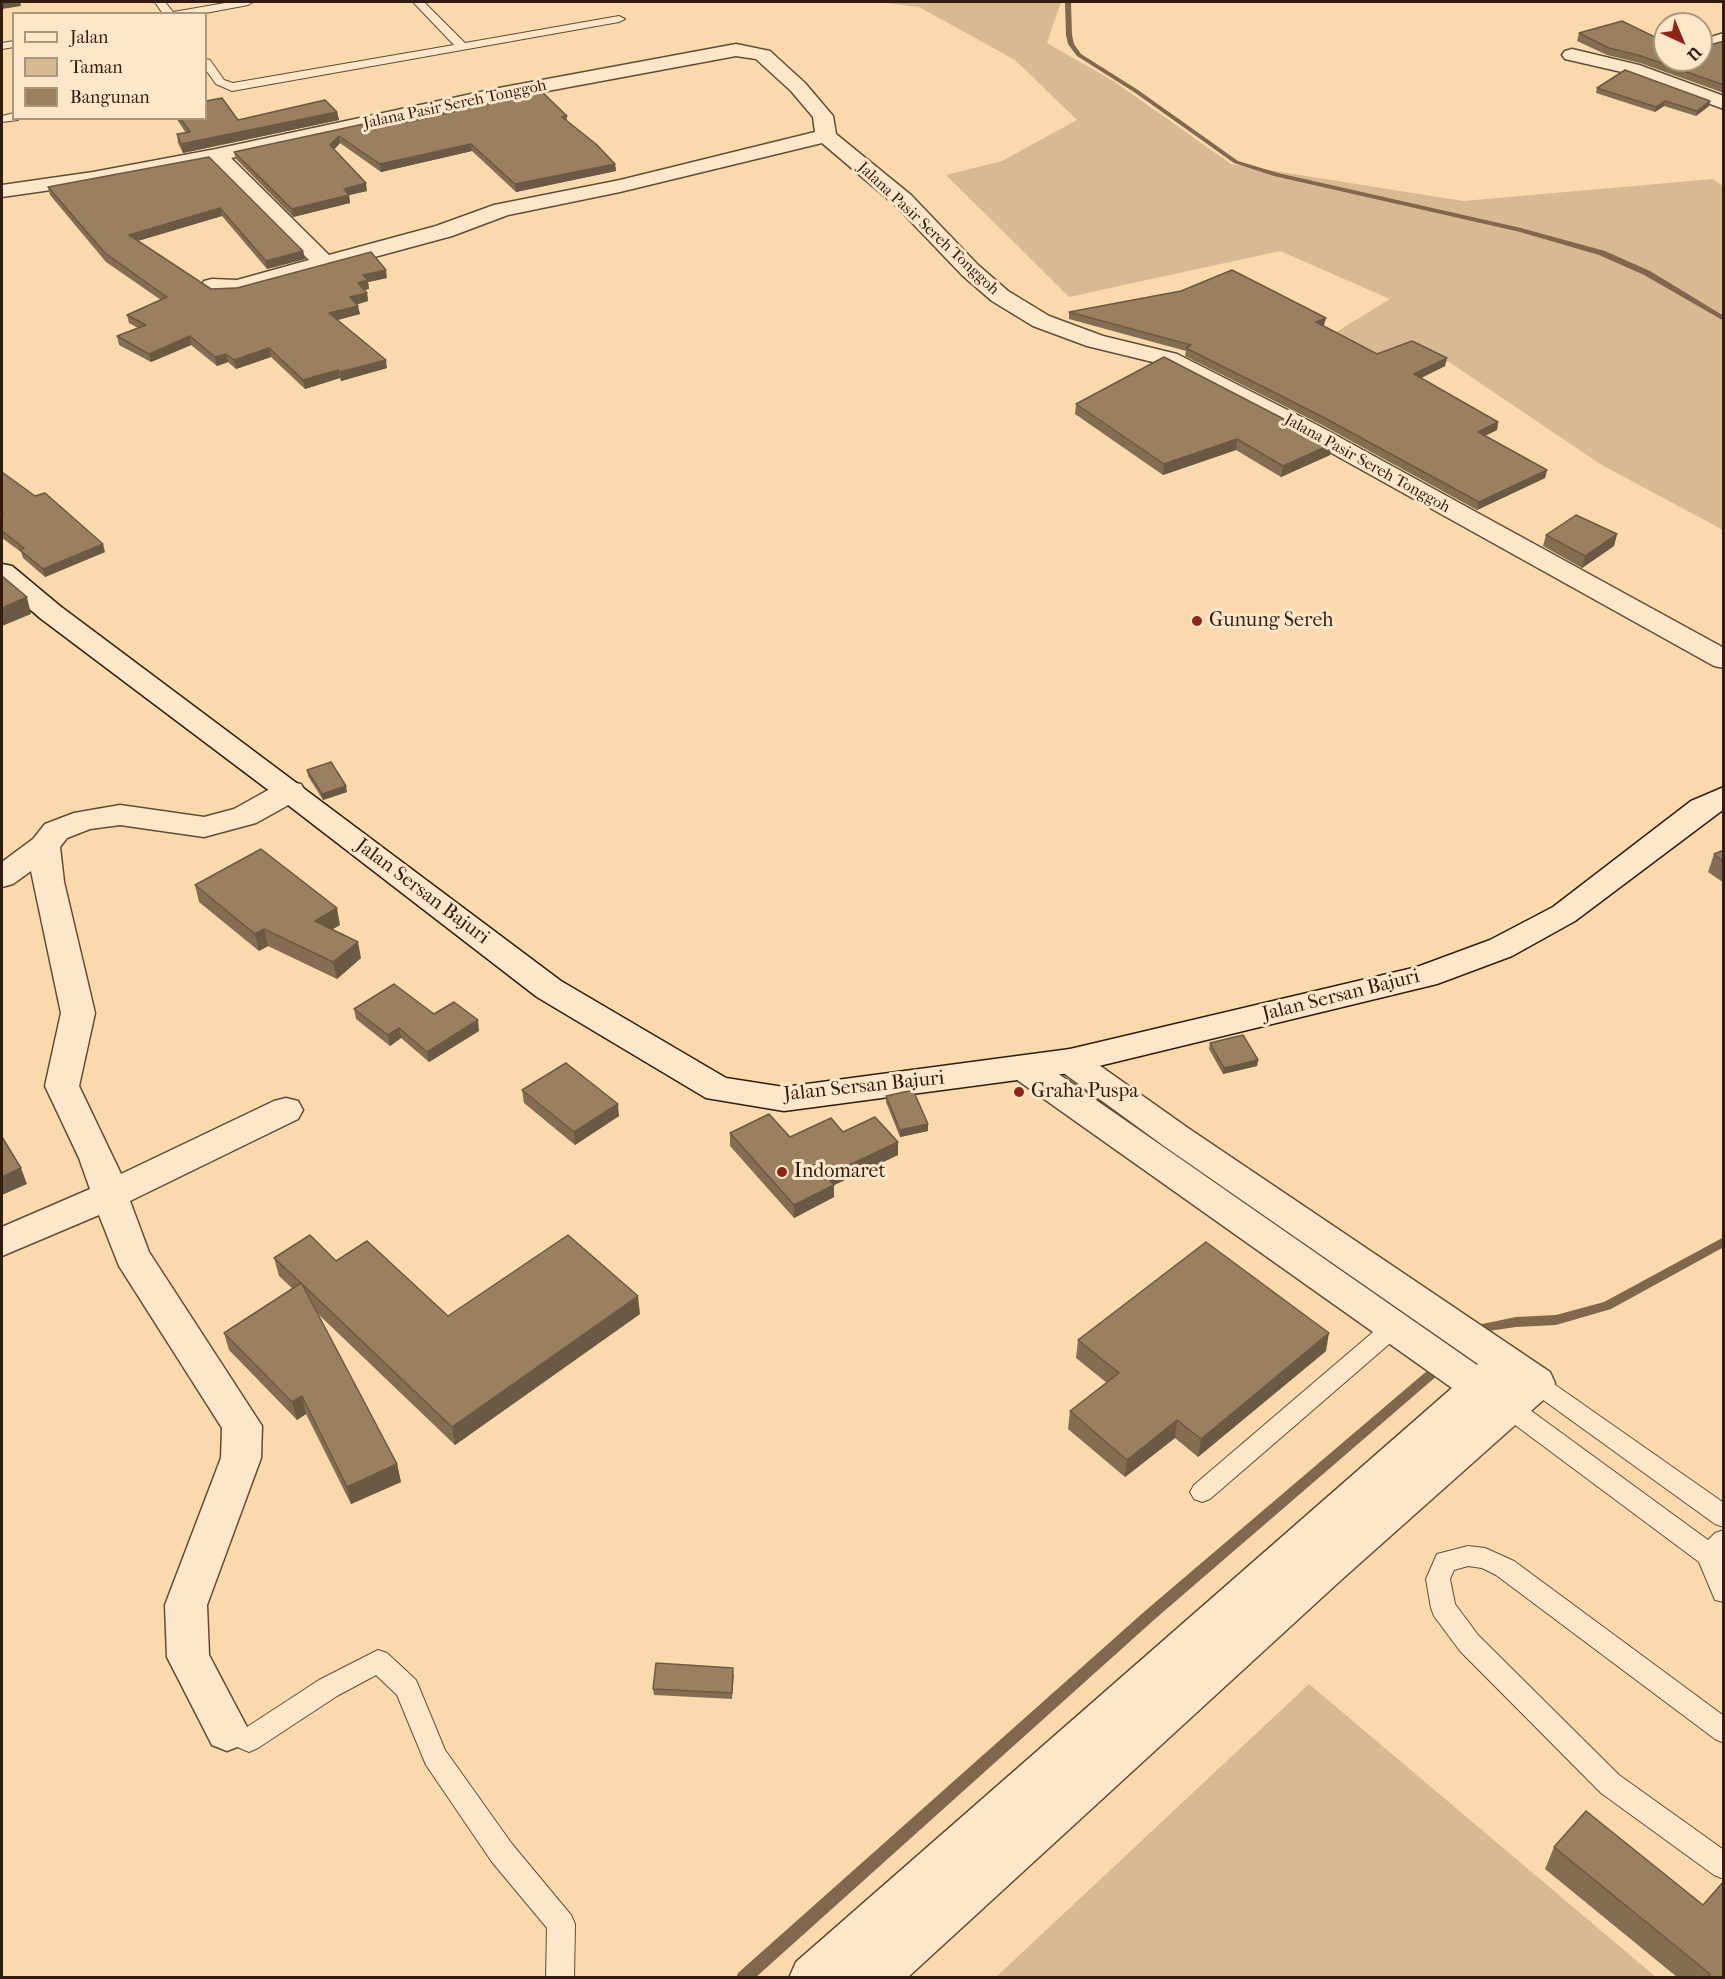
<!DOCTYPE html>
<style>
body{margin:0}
#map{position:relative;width:1725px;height:1979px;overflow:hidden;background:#fadaad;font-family:"IM FELL French Canon",serif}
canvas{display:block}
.frame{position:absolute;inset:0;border:3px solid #311c0f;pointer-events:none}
.legend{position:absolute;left:12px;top:12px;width:195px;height:108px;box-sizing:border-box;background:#fce7ca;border:2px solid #ab967f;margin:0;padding:8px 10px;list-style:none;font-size:18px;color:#311c0f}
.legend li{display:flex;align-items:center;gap:12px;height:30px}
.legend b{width:30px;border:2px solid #ab967f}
.north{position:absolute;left:1653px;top:12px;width:60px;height:60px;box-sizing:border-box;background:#fce7ca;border:2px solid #ab967f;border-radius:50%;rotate:136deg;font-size:16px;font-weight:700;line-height:24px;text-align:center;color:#311c0f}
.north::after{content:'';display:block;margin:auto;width:21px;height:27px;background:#8f2418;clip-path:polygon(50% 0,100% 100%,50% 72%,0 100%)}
</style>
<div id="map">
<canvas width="1725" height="1979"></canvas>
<div class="frame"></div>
<ul class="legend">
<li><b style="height:8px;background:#fce7ca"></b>Jalan</li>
<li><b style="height:16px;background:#d8ba92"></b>Taman</li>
<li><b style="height:16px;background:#9a7f61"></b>Bangunan</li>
</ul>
<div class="north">U</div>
</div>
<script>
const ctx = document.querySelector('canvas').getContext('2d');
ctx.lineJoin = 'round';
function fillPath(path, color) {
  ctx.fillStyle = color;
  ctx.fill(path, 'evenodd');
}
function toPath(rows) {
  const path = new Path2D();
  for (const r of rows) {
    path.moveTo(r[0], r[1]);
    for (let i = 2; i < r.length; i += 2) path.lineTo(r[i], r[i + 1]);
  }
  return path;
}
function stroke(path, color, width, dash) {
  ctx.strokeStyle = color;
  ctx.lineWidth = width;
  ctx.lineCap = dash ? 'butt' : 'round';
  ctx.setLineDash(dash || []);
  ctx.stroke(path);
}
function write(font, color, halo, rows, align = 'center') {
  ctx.font = font + ' "IM FELL French Canon",serif';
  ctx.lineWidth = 6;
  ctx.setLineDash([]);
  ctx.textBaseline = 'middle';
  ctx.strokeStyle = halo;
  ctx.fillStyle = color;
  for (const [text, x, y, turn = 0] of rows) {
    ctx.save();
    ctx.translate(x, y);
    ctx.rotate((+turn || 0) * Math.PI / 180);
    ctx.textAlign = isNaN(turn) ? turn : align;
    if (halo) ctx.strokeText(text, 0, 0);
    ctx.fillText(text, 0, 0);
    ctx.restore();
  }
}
fillPath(toPath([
 [878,2,1061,2,1047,43,1115,82,1231,164,1463,201,1713,179,1724,187,1723,530,1600,464,1449,362,1305,351,1390,299,1280,251,1069,297,946,175,1002,161,1077,120,1015,60,919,7],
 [1309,1684,1656,1977,996,1977]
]), '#d8ba92');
fillPath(toPath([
 [1065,2,1071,2,1072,35,1074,44,1081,54,1138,90,1238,161,1278,173,1521,228,1605,251,1650,271,1724,316,1724,321,1644,275,1599,255,1520,232,1274,176,1234,163,1134,92,1077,56,1068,44,1066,35,1065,2],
 [1724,1237,1724,1247,1611,1309,1556,1325,1516,1327,1489,1331,1155,1619,755,1978,736,1978,738,1973,1145,1611,1482,1324,1516,1317,1556,1315,1604,1302,1724,1237]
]), '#81674d');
const service = toPath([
 [155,2,165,2,173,12,231,2,253,2,248,5,200,14,163,14,155,2],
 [413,2,424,2,465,43,619,16,625,19,619,22,232,91,216,84,206,70,206,59,210,60,224,80,233,83,454,45,413,2],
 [14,41,14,47,2,49,2,43,14,41],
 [14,113,14,118,18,120,2,122,2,116,14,113],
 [1394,1318,1402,1321,1405,1327,1402,1333,1210,1499,1202,1502,1194,1499,1190,1492,1194,1485,1386,1321,1394,1318],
 [1536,1374,1544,1377,1724,1503,1724,1527,1715,1524,1528,1389,1525,1383,1528,1377,1536,1374],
 [1507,1397,1515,1399,1708,1540,1715,1533,1724,1530,1724,1602,1715,1600,1699,1562,1499,1413,1495,1406,1499,1399,1507,1397],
 [1468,1546,1485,1548,1514,1561,1724,1716,1724,1743,1715,1739,1496,1575,1482,1568,1468,1566,1454,1570,1450,1579,1455,1604,1478,1635,1619,1775,1724,1850,1724,1879,1714,1875,1601,1793,1460,1651,1434,1616,1431,1608,1426,1579,1437,1554,1468,1546],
 [378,1650,387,1653,416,1680,445,1750,512,1844,571,1915,575,1924,574,1978,546,1978,547,1928,492,1862,426,1765,397,1695,376,1675,337,1696,258,1748,249,1752,218,1739,214,1731,218,1723,227,1719,247,1727,319,1680,378,1650]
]);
const minor = toPath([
 [1724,33,1724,45,1701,52,1701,40,1724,33],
 [736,44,770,51,805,83,833,116,836,134,911,195,978,265,1008,291,1049,316,1103,336,1177,354,1319,426,1724,648,1724,668,1714,666,1301,436,1217,392,1161,364,1087,346,1033,326,992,301,962,275,895,205,822,143,620,192,508,215,452,236,238,294,212,293,204,291,201,286,204,281,212,279,237,280,309,260,211,162,93,184,2,197,2,185,93,172,216,149,499,88,736,44],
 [736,56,756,59,791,91,813,117,815,132,620,180,494,205,436,226,329,255,231,158,499,100,736,56],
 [1572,49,1639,65,1724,96,1724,109,1626,73,1565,59,1562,55,1565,51,1572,49],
 [290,782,301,784,305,791,301,798,256,823,204,837,120,825,90,829,67,838,60,847,64,882,95,1013,79,1086,121,1174,274,1101,286,1098,298,1101,303,1110,298,1119,130,1201,149,1252,262,1426,261,1458,207,1605,209,1655,249,1731,242,1745,227,1751,212,1745,167,1657,165,1605,221,1458,222,1428,119,1266,99,1215,2,1256,2,1227,90,1189,79,1158,45,1086,61,1013,31,871,13,884,2,887,2,862,33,839,45,824,74,813,120,805,204,817,234,809,279,784,290,782],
 [1070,1049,1082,1053,1188,1128,1550,1372,1555,1383,1550,1394,1340,1581,907,1978,789,1978,796,1962,1452,1388,1013,1077,1008,1068,1013,1059,1025,1056,1037,1059,1477,1365,1478,1364,1164,1146,1058,1069,1053,1061,1058,1053,1070,1049]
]);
const secondary = toPath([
 [2,564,12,566,60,606,561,981,726,1078,784,1087,1070,1049,1417,967,1490,940,1553,907,1691,801,1724,787,1724,809,1575,921,1512,956,1437,984,1070,1073,784,1111,706,1098,537,997,279,798,40,618,2,585,2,564]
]);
stroke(service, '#634c36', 2);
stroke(minor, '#634c36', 3);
stroke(secondary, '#311c0f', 3);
fillPath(service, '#fce7ca');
fillPath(minor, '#fce7ca');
fillPath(secondary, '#fce7ca');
fillPath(toPath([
 [1579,33,1665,60,1724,41,1724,93,1640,63,1607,55,1577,41],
 [1597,88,1710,101,1709,106,1696,116,1664,106,1655,112,1596,93],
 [506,94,567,116,567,121,615,164,616,171,516,192,472,151,381,172,340,143,334,149,367,191,349,195,350,203,293,217,236,159,234,152,403,123,506,100],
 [337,112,339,120,183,153,178,143,177,134,186,133,176,118,238,120],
 [209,157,303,251,305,259,267,269,222,216,138,241,211,289,387,278,368,282,369,289,364,290,367,293,368,301,357,304,360,314,337,320,387,368,341,381,340,378,305,389,271,357,236,369,228,362,217,366,191,345,151,362,119,345,117,336,138,328,129,323,127,315,161,300,106,262,50,195,48,187],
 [1069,312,1324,325,1324,326,1377,354,1445,366,1421,378,1498,422,1497,430,1485,435,1547,470,1545,478,1477,510,1320,424,1185,356,1186,351,1069,319],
 [1076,404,1332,444,1330,455,1281,477,1236,450,1163,475,1075,414],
 [2,472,105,552,45,577,23,558,21,552,2,538],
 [1617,534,1614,546,1582,568,1543,546,1546,535],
 [307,770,347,792,323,800,308,776],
 [1724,850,1724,883,1708,872,1714,854],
 [195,885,340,925,332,929,361,958,337,979,268,946,259,951,199,902],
 [354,1009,434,1014,479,1031,429,1062,401,1038,390,1046,356,1019],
 [1210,1043,1258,1060,1257,1066,1223,1074,1209,1049],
 [522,1090,619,1116,575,1145,524,1103],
 [886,1096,928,1131,900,1137,886,1102],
 [843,1132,898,1155,834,1185,834,1197,794,1218,730,1146,730,1133,790,1137],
 [274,1258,336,1261,448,1316,640,1314,455,1445,316,1312,397,1464,401,1482,351,1504,306,1414,297,1420,229,1350,224,1333,293,1289,279,1276],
 [1078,1340,1326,1351,1198,1457,1175,1438,1125,1477,1068,1429,1070,1411,1107,1383,1076,1358],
 [734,1674,732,1699,654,1695,653,1689],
 [1554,1847,1703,1905,1724,1977,1677,1977,1545,1869]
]), '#846d53');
fillPath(toPath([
 [2,2,20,2,21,6,2,9],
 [1665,101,1664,106,1655,112,1656,107],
 [1710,101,1709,106,1696,116,1697,111],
 [337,112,339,120,183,153,181,144],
 [339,136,340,143,332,152,330,145],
 [471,144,472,151,381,172,380,164],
 [615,164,616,171,516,192,515,184],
 [366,183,367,191,345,196,344,189],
 [349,195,350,203,293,217,292,209],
 [220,208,222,216,130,243,129,235],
 [303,251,305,259,267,269,266,261],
 [386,270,387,278,368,282,369,289,359,291,358,283,363,275],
 [367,293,368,301,352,306,350,297],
 [358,306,360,314,330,322,329,313],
 [1326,318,1324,325,1315,329,1316,322],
 [190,336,191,345,151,362,149,354],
 [269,348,271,357,236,369,234,360],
 [226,354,228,362,217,366,215,357],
 [1447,358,1445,366,1413,382,1414,374],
 [386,360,387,368,341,381,340,372],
 [338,370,340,378,305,389,303,380],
 [1498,422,1497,430,1477,440,1478,432],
 [1237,439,1236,450,1163,475,1164,464],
 [1332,444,1330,455,1281,477,1283,466],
 [1547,470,1545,478,1477,510,1479,502],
 [1617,534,1614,546,1582,568,1585,556],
 [103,544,105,552,45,577,43,569],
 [27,597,31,614,2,626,2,608],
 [346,786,347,792,323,800,322,794],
 [337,908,340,925,318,938,315,921],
 [264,929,268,946,259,951,255,934],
 [358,942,361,958,337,979,333,962],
 [478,1020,479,1031,429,1062,427,1052],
 [399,1028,401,1038,390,1046,388,1035],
 [1258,1060,1257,1066,1223,1074,1224,1068],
 [618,1104,619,1116,575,1145,574,1132],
 [928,1124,928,1131,900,1137,900,1130],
 [898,1142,898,1155,826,1189,826,1176],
 [21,1168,27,1184,2,1195,2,1177],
 [834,1185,834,1197,794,1218,794,1205],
 [638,1296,640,1314,455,1445,452,1427],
 [1329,1333,1326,1351,1198,1457,1201,1439],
 [302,1396,306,1414,297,1420,292,1402],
 [1177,1420,1175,1438,1125,1477,1127,1460],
 [397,1464,401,1482,351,1504,347,1487]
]), '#6c5944');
const building = toPath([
 [1622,21,1665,42,1665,60,1701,60,1701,43,1703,47,1724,41,1724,85,1641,56,1609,48,1579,33,1622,21],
 [1625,70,1710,101,1697,111,1665,101,1656,107,1597,88,1625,70],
 [538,88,567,116,562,117,596,144,615,164,515,184,471,144,380,164,339,136,330,145,366,183,344,189,349,195,292,209,234,152,396,117,403,123,511,99,506,94,538,88],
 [222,98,238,120,325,100,337,112,181,144,177,134,190,132,180,118,206,118,206,101,222,98],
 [209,157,303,251,266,261,220,208,129,235,211,289,237,288,371,252,386,270,363,275,368,280,358,283,367,293,350,297,358,306,329,313,386,360,340,372,338,370,303,380,269,348,234,360,226,354,215,357,190,336,149,354,117,336,146,325,127,315,167,297,105,253,48,187,209,157],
 [1232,270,1326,318,1316,322,1377,354,1412,341,1447,358,1414,374,1498,422,1478,432,1547,470,1479,502,1321,416,1186,348,1191,345,1069,312,1181,291,1232,270],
 [1164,357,1332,444,1283,466,1237,439,1164,464,1076,404,1164,357],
 [2,472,35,496,45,493,103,544,43,569,20,550,24,548,2,531,2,514,3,513,2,512,2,472],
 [1576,515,1617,534,1585,556,1546,535,1576,515],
 [2,576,27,597,2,608,2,576],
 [331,762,346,786,322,794,307,770,331,762],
 [261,849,337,908,315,921,358,942,333,962,264,929,255,934,195,885,261,849],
 [1724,850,1724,862,1714,854,1724,850],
 [394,984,434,1014,454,1002,478,1020,427,1052,399,1028,388,1035,354,1009,394,984],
 [1243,1035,1258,1060,1224,1068,1210,1043,1243,1035],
 [566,1063,618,1104,574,1132,522,1090,566,1063],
 [913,1090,928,1124,900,1130,886,1096,913,1090],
 [769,1114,790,1137,831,1118,843,1132,875,1117,898,1142,826,1176,834,1185,794,1205,730,1133,769,1114],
 [2,1137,21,1168,2,1177,2,1137],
 [310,1235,336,1261,367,1241,448,1316,568,1235,638,1296,452,1427,302,1284,397,1464,347,1487,302,1396,292,1402,224,1333,301,1283,274,1258,310,1235],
 [1206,1242,1329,1333,1201,1439,1177,1420,1127,1460,1070,1411,1119,1373,1078,1340,1206,1242],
 [656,1663,733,1668,732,1693,653,1689,656,1663],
 [1586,1811,1703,1905,1724,1881,1724,1977,1708,1977,1710,1974,1554,1847,1586,1811]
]);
fillPath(building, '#9a7f61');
stroke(building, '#6c5944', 1.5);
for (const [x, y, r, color] of [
 [1197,621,6,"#8f2418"],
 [1019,1092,6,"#8f2418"],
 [782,1172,6,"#8f2418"]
]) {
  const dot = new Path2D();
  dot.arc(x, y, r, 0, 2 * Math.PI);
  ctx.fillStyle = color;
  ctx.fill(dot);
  stroke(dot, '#fce7ca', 2);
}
write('16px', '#311c0f', '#fce7ca', [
 ["Jalana Pasir Sereh Tonggoh",455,105,-12],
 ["Jalana Pasir Sereh Tonggoh",928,229,43],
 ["Jalana Pasir Sereh Tonggoh",1367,464,29]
]);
write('20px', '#311c0f', '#fce7ca', [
 ["Gunung Sereh",1209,621],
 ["Graha Puspa",1031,1092],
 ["Indomaret",794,1172]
], 'left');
write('20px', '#311c0f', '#fce7ca', [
 ["Jalan Sersan Bajuri",422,892,37],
 ["Jalan Sersan Bajuri",1341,996,-14],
 ["Jalan Sersan Bajuri",864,1087,-6]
]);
</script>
